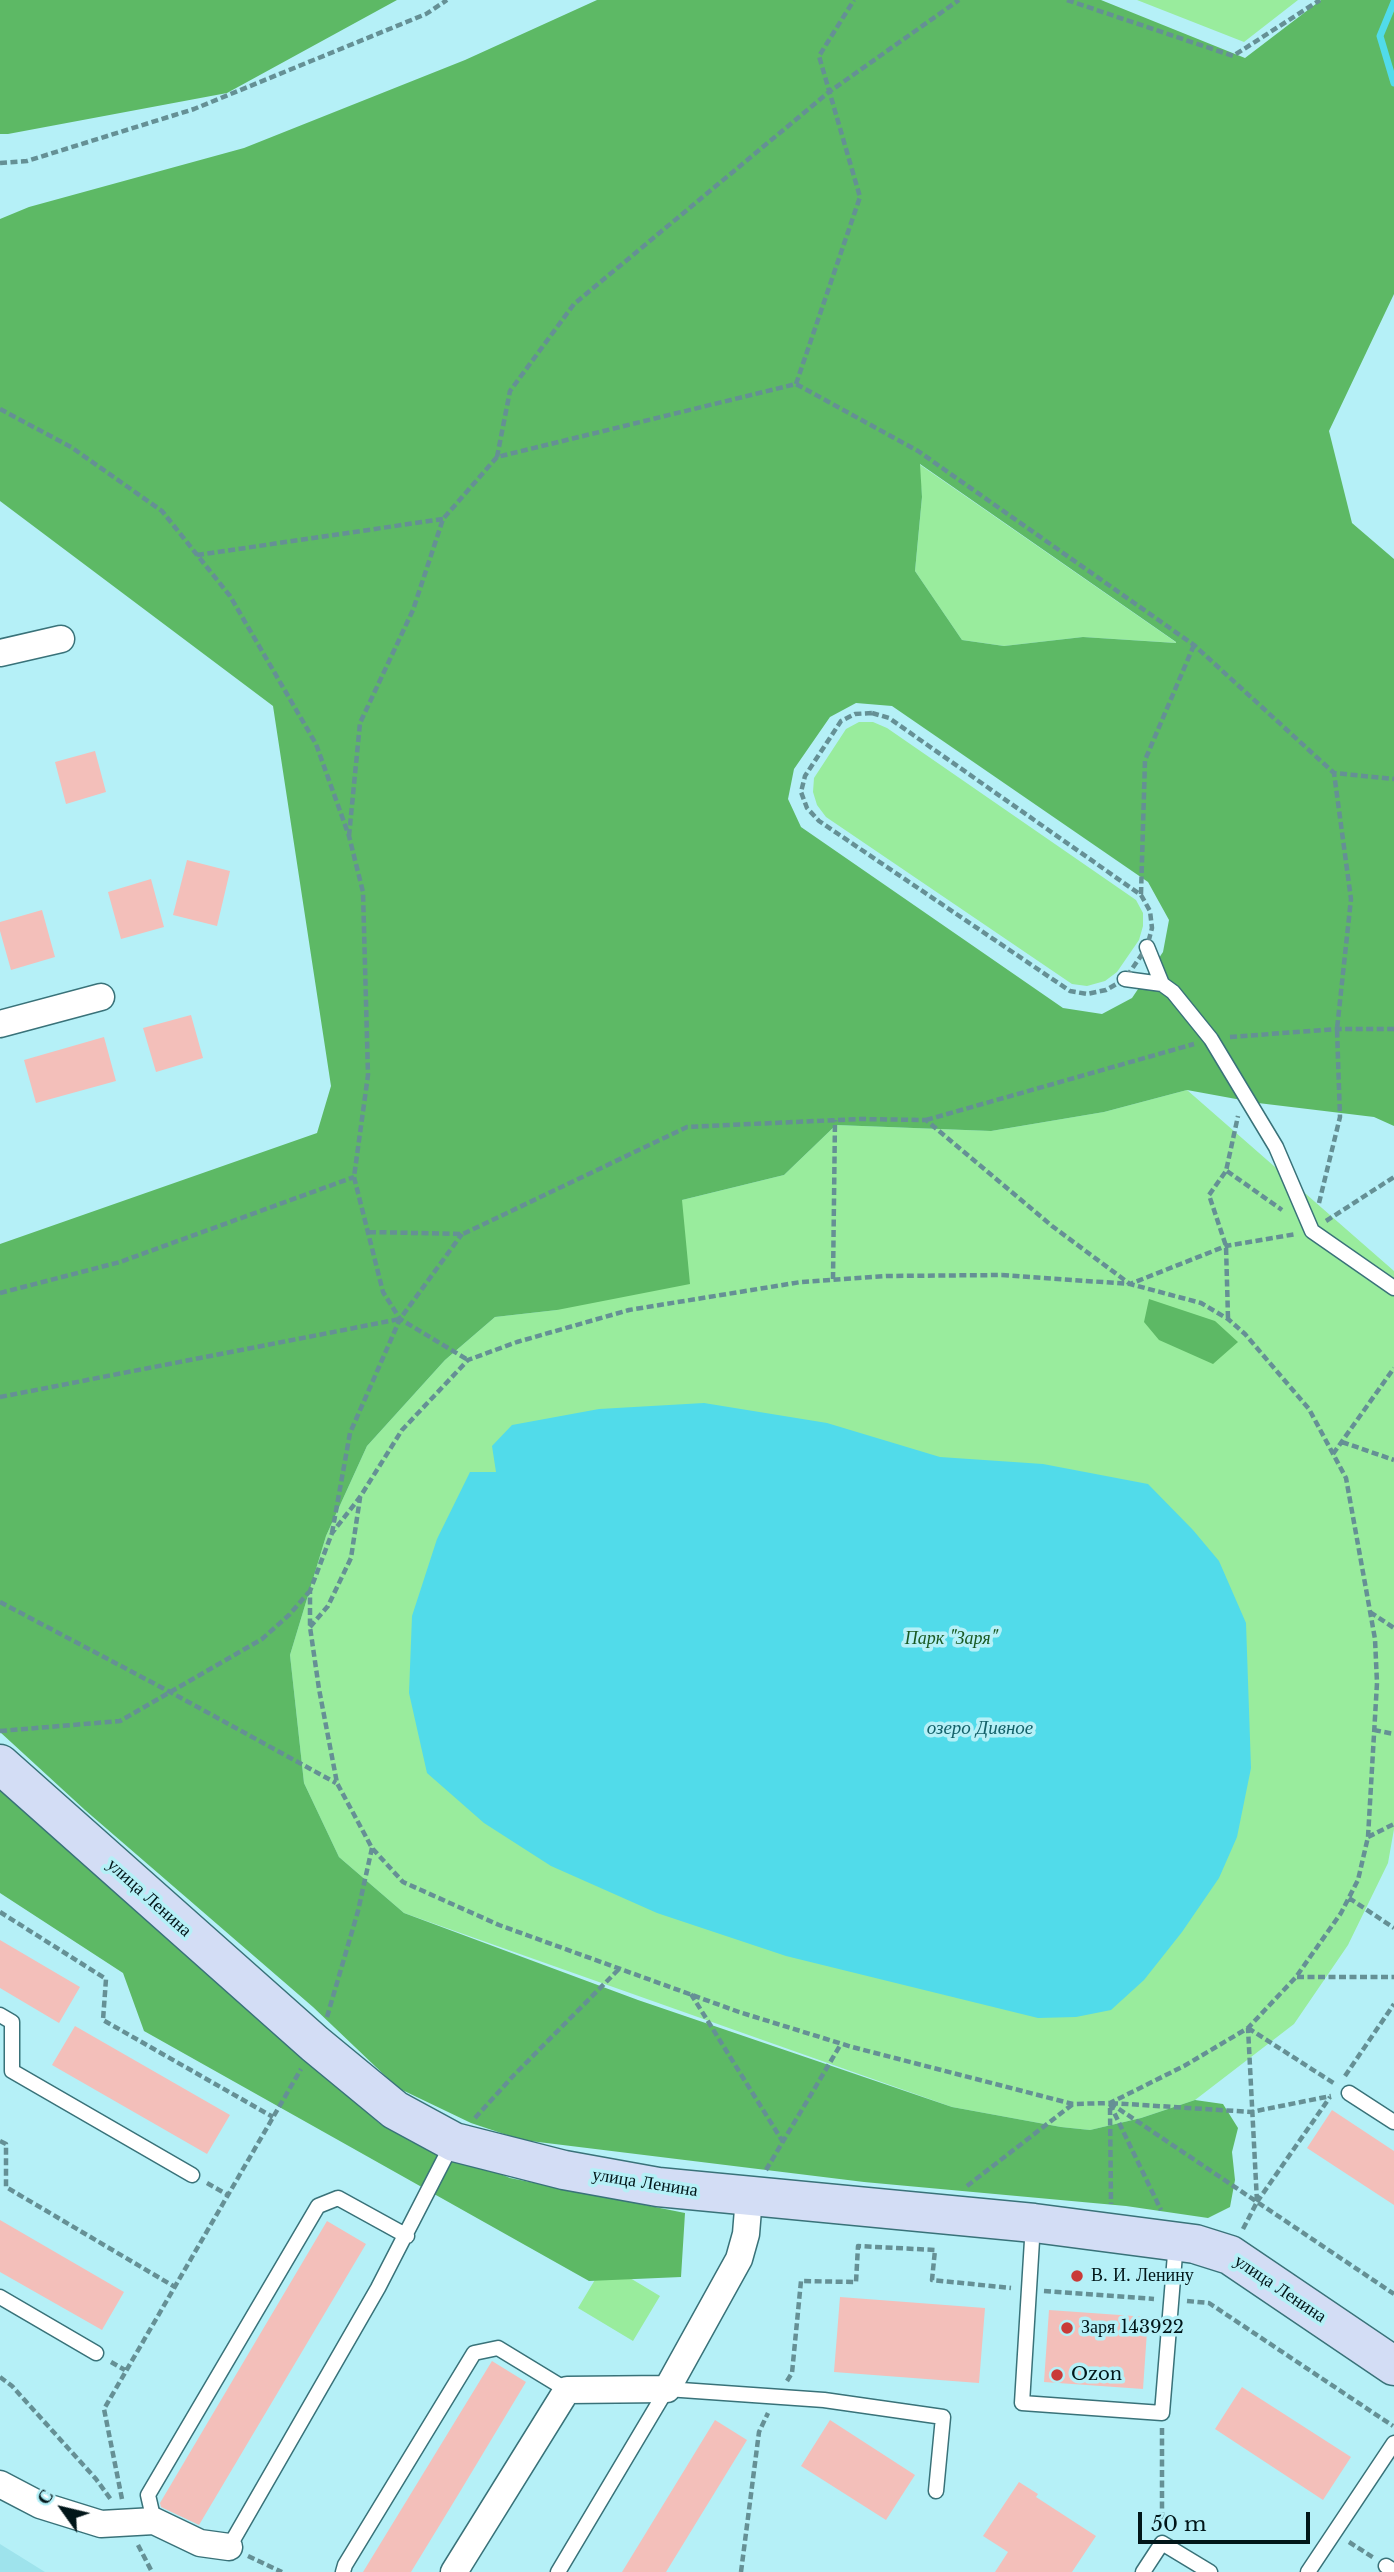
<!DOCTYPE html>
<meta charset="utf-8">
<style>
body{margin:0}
#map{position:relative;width:1394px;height:2572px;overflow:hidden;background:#b5f0f7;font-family:"Libre Baskerville",serif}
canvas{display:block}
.north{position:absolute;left:28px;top:2474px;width:70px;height:70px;-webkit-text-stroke:5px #b5f0f7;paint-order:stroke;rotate:304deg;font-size:19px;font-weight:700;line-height:28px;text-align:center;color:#011619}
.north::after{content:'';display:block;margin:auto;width:24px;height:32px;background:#011619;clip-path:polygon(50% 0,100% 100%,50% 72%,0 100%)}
.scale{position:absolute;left:1138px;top:2512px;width:172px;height:32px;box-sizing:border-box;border:4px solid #011619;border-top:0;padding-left:9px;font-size:21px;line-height:24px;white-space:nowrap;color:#011619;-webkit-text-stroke:5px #b5f0f7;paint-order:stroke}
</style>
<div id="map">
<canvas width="1394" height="2572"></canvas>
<div class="north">С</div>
<div class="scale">50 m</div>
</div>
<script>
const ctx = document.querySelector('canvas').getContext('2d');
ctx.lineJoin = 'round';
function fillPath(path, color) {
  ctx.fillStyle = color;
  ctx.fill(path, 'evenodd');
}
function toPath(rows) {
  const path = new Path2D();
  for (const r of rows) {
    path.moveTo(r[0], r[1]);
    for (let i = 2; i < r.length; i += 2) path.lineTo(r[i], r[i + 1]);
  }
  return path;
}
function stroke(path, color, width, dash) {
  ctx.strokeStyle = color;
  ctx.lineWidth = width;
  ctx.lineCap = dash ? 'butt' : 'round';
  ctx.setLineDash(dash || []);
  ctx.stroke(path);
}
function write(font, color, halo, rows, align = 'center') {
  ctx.font = font + ' "Libre Baskerville",serif';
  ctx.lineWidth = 7;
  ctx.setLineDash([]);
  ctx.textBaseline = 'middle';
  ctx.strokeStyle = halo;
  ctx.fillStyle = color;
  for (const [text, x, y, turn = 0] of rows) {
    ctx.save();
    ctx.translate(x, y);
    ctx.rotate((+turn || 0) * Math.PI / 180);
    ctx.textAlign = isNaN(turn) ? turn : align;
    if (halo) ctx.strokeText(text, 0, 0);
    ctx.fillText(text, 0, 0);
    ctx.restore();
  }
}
fillPath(toPath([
 [0,2544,45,2572,0,2572]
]), '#9ee3ec');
fillPath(toPath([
 [1137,0,1298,0,1244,42],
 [919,464,1177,643,1083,637,1004,646,962,640,915,571,922,497],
 [859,722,873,722,887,728,1136,900,1143,913,1143,926,1139,940,1117,972,1105,981,1087,986,1072,984,826,817,817,805,813,792,814,778,846,729],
 [1187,1090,1394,1271,1394,1829,1388,1863,1348,1945,1294,2024,1195,2100,1141,2118,1090,2130,1061,2127,952,2107,404,1913,339,1857,304,1783,290,1655,326,1536,367,1446,445,1360,495,1317,557,1310,682,1200,784,1175,836,1125,991,1131,1104,1112],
 [605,2263,660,2296,633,2341,578,2308]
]), '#99ec9d');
fillPath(toPath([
 [0,0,397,0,227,93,8,134,0,134],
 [597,0,1101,0,1245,58,1321,0,1394,0,1394,294,1329,431,1352,523,1394,559,1394,1126,1374,1117,1258,1103,1187,1090,1104,1112,991,1131,836,1125,784,1175,682,1200,690,1284,557,1310,495,1317,445,1360,367,1446,326,1536,290,1655,304,1783,339,1857,404,1913,638,2000,952,2107,1061,2127,1090,2130,1141,2118,1195,2100,1223,2104,1238,2128,1232,2152,1235,2180,1230,2207,1208,2218,1126,2206,864,2182,522,2140,471,2123,398,2088,313,2007,85,1810,0,1732,0,1244,317,1133,331,1086,273,706,0,501,0,219,29,207,244,148,465,60],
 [920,464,1176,642,1176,643,1083,637,1004,646,962,640,915,571,922,497],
 [856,703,892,706,1148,882,1169,920,1163,952,1132,998,1102,1014,1063,1008,801,827,788,799,794,769,830,717],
 [1149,1299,1215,1321,1238,1342,1213,1364,1159,1340,1144,1322],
 [0,1784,379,2123,510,2178,685,2213,681,2277,589,2281,144,2031,123,1973,0,1893]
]), '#5db965');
fillPath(toPath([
 [704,1403,827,1423,940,1457,1043,1464,1148,1484,1193,1530,1219,1561,1246,1623,1251,1768,1237,1837,1219,1878,1182,1932,1144,1980,1111,2010,1076,2017,1038,2018,786,1956,657,1913,551,1866,484,1823,427,1773,409,1693,412,1616,437,1539,470,1472,496,1472,492,1446,512,1425,599,1409]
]), '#51dbea');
stroke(toPath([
 [1394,2,1380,36,1394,83]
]), '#51dbea', 7);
fillPath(toPath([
 [95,751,106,792,66,804,55,762],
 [187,860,230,871,217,926,173,915],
 [151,879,164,927,121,939,108,892],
 [42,910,55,957,11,970,0,931,0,922],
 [191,1015,203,1058,156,1072,143,1028],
 [104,1037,116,1081,36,1103,24,1060],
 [0,1940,80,1987,59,2023,0,1988],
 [75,2026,230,2115,207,2154,52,2065],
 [1332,2110,1394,2151,1394,2205,1307,2148],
 [0,2220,124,2292,102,2330,0,2272],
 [327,2221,366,2244,199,2525,161,2507,160,2503],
 [840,2297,985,2308,979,2383,834,2372],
 [1049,2310,1148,2317,1143,2389,1044,2382],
 [492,2361,526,2382,458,2495,411,2572,363,2572],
 [1242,2387,1351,2457,1323,2500,1215,2429],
 [715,2420,747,2440,666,2572,622,2572],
 [830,2420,915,2475,886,2520,801,2466],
 [1019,2482,1038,2494,1036,2497,1096,2536,1072,2572,995,2572,1008,2552,983,2536]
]), '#f3bfba');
const lane = toPath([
 [1147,947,1162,984,1173,992,1211,1039,1276,1147,1312,1231,1394,1288],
 [1125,979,1162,984],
 [0,2015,12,2022,12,2071,192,2175],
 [1349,2093,1394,2122],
 [1033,2224,1022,2403,1162,2413,1176,2242],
 [0,2297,96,2353],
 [154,2521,148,2495,318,2206,338,2198,407,2236],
 [229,2547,378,2288,452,2144],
 [1386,2566,1394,2571],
 [343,2572,345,2565,474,2353,498,2348,567,2390],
 [558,2572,667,2389,824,2400,943,2417,936,2491],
 [1143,2572,1162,2543,1210,2572],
 [1308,2572,1394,2443]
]);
const street = toPath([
 [0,653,61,639],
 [0,1024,101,997],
 [0,2484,40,2505,101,2524,154,2521,200,2543,229,2547],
 [454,2572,567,2390,667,2389,739,2259,746,2234,749,2197]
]);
const secondary = toPath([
 [0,1764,315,2044,395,2110,454,2142,564,2170,658,2187,1034,2223,1195,2244,1230,2255,1394,2366]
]);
stroke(lane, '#397279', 17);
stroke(street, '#397279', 29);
stroke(secondary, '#397279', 41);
stroke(toPath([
 [1067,0,1233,56,1320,0],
 [0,163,27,161,194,109,426,14,447,0],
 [796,384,860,197,819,56,854,0],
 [0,409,71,447,162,511,230,596,316,744,349,836,363,892,368,1075,354,1177,383,1292,400,1319,468,1360],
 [497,457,510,391,574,304,829,92,959,0],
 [197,555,443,519],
 [872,713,889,718,1141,895,1150,911,1152,928,1147,947,1125,979,1106,990,1087,994,1070,991,819,821,807,808,801,792,805,776,841,721,855,714,872,713],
 [349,836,360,723,413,610,443,519,497,457,796,384,918,451,1194,645,1334,773,1394,779],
 [1141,894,1145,760,1194,645],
 [1230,1037,1337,1029,1394,1029],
 [926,1120,1194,1044],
 [1227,1171,1282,1210],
 [1319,1203,1340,1117,1337,1029,1351,899,1334,773],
 [1326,1221,1394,1177],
 [369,1232,463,1234,687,1127,859,1119,926,1120,1052,1226,1130,1284,1226,1246,1296,1234],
 [1002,1275,1130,1284,1201,1303,1228,1319,1245,1334,1309,1409,1346,1478,1375,1639,1377,1683,1368,1837,1358,1880,1341,1913,1296,1977,1248,2028,1184,2066,1110,2103,1073,2104,852,2047,739,2012,499,1925,403,1882,372,1848,337,1783,319,1689,310,1627,310,1591,332,1533,360,1497,402,1430,468,1360,517,1342,629,1310,801,1282,886,1276,1002,1275],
 [833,1279,835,1120],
 [0,1293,120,1262,354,1177],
 [1228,1318,1226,1246,1209,1195,1226,1171,1238,1116],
 [0,1397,400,1319],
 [1342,1442,1394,1460],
 [1333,1454,1394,1368],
 [332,1533,350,1433,400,1319,462,1234],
 [0,1602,172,1693,336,1783],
 [1370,1612,1394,1628],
 [310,1627,328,1606,351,1558,360,1498],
 [1374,1730,1394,1734],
 [0,1731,120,1721,262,1639,289,1615,309,1592],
 [1368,1837,1394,1824],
 [1349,1898,1394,1928],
 [0,1912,106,1979,103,2020,273,2117],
 [1297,1977,1394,1977],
 [691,1994,783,2142],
 [327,2017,358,1911,372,1848],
 [1248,2028,1335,2084],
 [1345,2076,1394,2004],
 [1110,2103,1394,2294],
 [1111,2103,1251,2112,1331,2096],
 [1110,2104,1161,2210],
 [1110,2108,1111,2204],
 [475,2118,514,2075,619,1969],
 [0,2141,6,2144,6,2187,175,2287],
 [766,2170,841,2044],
 [207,2183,228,2195],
 [967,2186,1073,2104],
 [1257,2202,1330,2097],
 [1243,2229,1257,2202,1248,2028],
 [1044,2291,1154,2299],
 [1187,2301,1209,2303,1393,2426],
 [111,2362,125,2370],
 [0,2377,12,2386,96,2479,112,2501],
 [787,2381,792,2373,801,2281,856,2282,858,2246,935,2250,932,2280,1011,2288],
 [1162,2428,1162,2528],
 [122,2499,104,2409,301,2069],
 [1349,2542,1374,2558],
 [138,2545,152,2572],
 [248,2556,282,2572],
 [741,2572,759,2432,768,2413]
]), '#659095', 4.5, [7, 3.5]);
stroke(lane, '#fff', 14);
stroke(street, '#fff', 26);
stroke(secondary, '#d3ddf5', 38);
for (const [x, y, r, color] of [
 [1077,2276,7,"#c93a38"],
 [1067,2328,7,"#c93a38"],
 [1057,2375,7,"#c93a38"]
]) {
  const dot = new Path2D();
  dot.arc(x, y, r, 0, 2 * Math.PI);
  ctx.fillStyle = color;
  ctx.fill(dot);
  stroke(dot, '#b5f0f7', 2.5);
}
write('italic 18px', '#195922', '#b5f0f7', [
 ["Парк \"Заря\"",951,1639]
]);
write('18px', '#011619', '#b5f0f7', [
 ["улица Ленина",149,1898,42],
 ["улица Ленина",645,2183,9],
 ["улица Ленина",1280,2289,34]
]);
write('18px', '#011619', '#b5f0f7', [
 ["В. И. Ленину",1091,2276],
 ["Заря 143922",1081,2328],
 ["Ozon",1071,2375]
], 'left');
write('italic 19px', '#146169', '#b5f0f7', [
 ["озеро Дивное",980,1729]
]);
</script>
